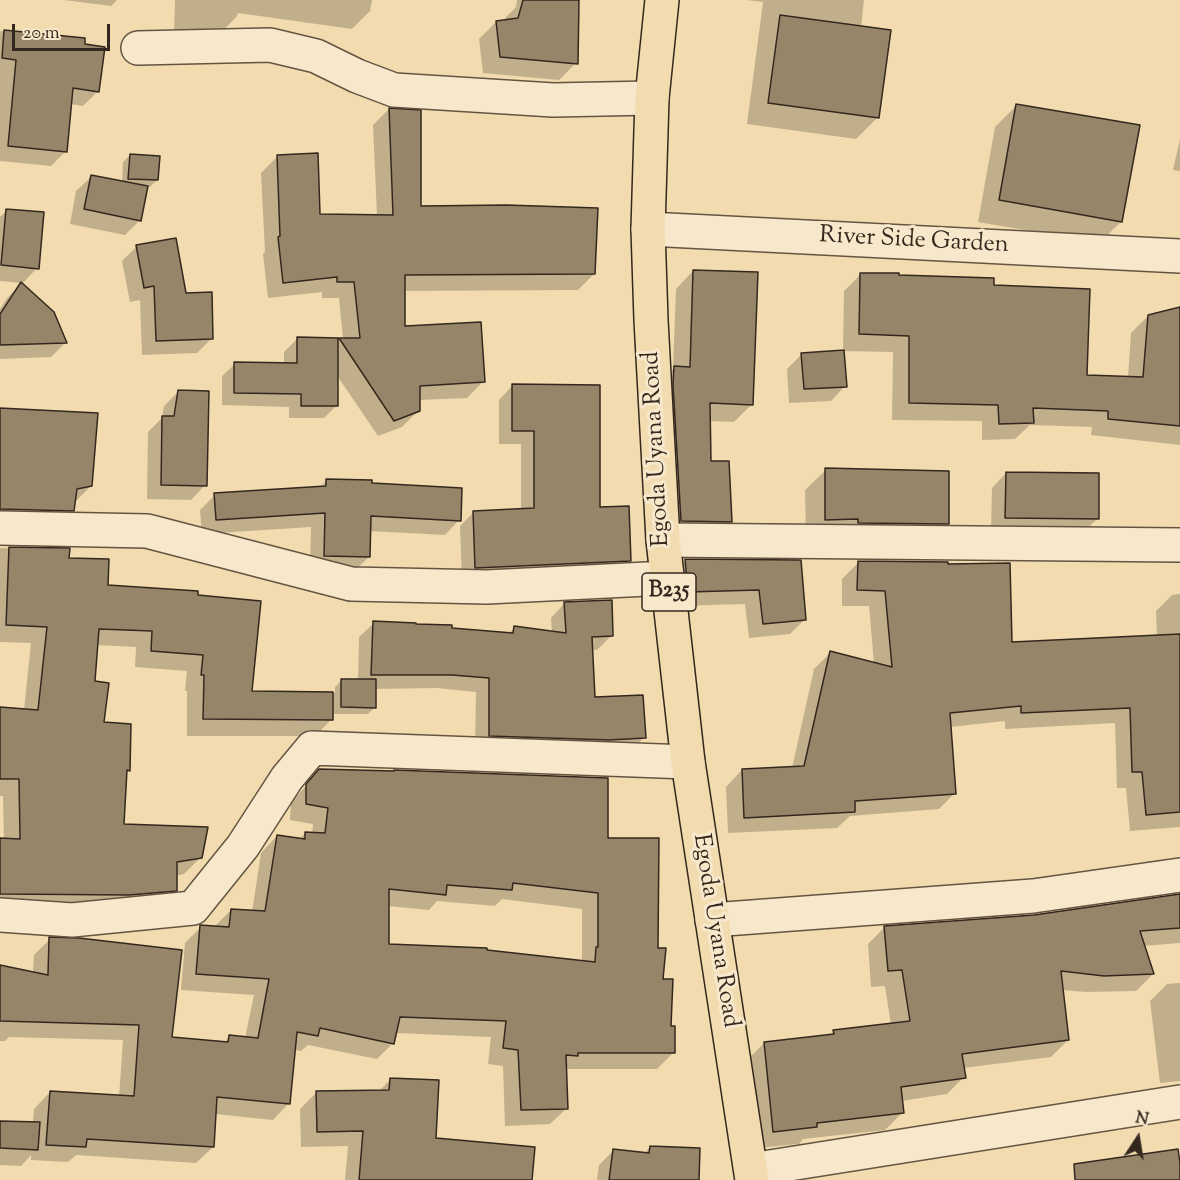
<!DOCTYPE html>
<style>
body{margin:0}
#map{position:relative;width:1180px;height:1180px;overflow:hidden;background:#f2dbaf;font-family:"Sorts Mill Goudy",serif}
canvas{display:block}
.north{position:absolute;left:1108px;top:1108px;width:60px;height:60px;-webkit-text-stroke:4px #f7e8cb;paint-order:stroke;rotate:12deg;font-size:16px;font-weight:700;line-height:24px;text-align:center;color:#34281e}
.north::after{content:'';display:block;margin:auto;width:21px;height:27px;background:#34281e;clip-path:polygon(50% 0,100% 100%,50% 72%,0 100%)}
.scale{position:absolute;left:12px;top:24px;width:98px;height:27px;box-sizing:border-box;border:3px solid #34281e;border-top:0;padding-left:8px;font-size:18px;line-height:21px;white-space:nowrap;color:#34281e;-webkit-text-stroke:4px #f7e8cb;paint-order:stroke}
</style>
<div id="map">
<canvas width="1180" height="1180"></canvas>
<div class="north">N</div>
<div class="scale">20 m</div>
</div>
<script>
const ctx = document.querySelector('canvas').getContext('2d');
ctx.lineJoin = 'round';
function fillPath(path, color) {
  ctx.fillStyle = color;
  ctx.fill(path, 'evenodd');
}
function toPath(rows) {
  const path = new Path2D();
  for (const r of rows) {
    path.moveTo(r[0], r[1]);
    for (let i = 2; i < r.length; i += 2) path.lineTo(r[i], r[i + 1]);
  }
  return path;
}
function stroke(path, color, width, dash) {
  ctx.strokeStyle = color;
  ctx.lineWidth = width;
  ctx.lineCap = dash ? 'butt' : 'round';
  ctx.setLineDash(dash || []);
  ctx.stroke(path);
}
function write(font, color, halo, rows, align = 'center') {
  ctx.font = font + ' "Sorts Mill Goudy",serif';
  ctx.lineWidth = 6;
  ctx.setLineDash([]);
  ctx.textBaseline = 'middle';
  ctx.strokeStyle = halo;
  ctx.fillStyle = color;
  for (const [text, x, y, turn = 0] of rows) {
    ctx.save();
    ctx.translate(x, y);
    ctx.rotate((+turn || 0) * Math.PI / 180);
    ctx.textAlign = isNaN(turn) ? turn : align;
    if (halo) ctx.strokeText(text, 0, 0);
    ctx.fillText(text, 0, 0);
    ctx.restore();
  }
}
fillPath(toPath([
 [64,0,117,0,111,6],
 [175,0,372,0,370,11,352,29,238,13,237,16,220,34,174,33],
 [517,0,578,0,576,63,559,80,483,73,479,39,496,22,505,21,506,17,516,7],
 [746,0,864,0,861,27,878,117,856,139,747,124,763,2],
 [0,31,84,39,98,91,83,106,70,104,66,151,51,166,0,161],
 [1017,105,1121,222,1099,243,978,222,995,127],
 [389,109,419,207,594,274,578,290,403,291,403,328,483,382,467,398,419,400,418,411,402,427,378,436,336,374,337,405,324,418,289,418,289,407,222,405,222,376,235,364,284,364,284,352,297,339,336,342,339,339,343,339,339,298,322,298,322,292,268,298,263,254,265,252,261,173,277,157,319,216,377,216,373,125],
 [1180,139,1180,171,1173,170],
 [130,155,157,180,150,187,146,187,140,220,125,235,70,224,76,191,91,177,122,183,123,162],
 [7,210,37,268,22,284,65,343,51,357,0,359,0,309,7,298,22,283,0,281,0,217],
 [137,246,185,294,212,338,197,353,142,355,140,300,130,302,122,261],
 [693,271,752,404,734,422,709,421,710,463,730,521,713,539,664,538,657,385,673,369,676,289],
 [861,274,992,286,1086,376,1128,378,1131,333,1148,316,1180,309,1180,445,1091,435,1092,427,1030,425,1015,439,982,440,982,421,892,420,893,352,843,351,844,291],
 [802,354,845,386,831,401,789,403,787,369],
 [512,386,598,509,630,560,616,574,462,581,460,526,474,512,521,510,521,444,499,444,499,400],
 [178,392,205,485,191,500,147,499,148,432,162,418,164,406],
 [0,411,91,486,74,503,73,510,56,527,0,526],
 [826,470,947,523,927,544,806,539,805,490],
 [1006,473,1097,519,1083,533,991,532,992,488],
 [326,481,370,485,459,520,445,535,369,531,369,557,354,571,310,570,311,527,202,534,200,510,215,495,319,488],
 [0,548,68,550,67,559,107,586,197,593,250,692,335,693,335,687,342,680,358,680,359,637,374,623,508,634,515,628,552,633,551,618,565,603,611,636,597,650,591,650,593,699,644,737,630,752,475,749,476,692,437,688,375,689,375,707,368,714,332,714,332,719,315,736,187,736,187,691,185,691,187,671,135,667,136,647,96,645,93,683,102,723,128,770,126,773,123,825,201,857,184,874,175,876,175,890,158,907,0,911,0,840,4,840,3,796,0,796,0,709,24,710,31,643,0,642],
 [686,560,799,562,804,620,790,634,749,638,745,604,674,606,671,575],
 [859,562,1011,644,1157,637,1156,611,1172,595,1180,594,1180,827,1130,831,1126,788,1117,788,1115,723,1005,729,1005,721,950,727,955,793,939,809,850,816,837,828,728,833,726,787,742,770,792,768,814,669,830,653,874,664,869,606,842,606,842,579],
 [320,771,607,840,656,949,673,1053,657,1069,565,1069,567,1108,550,1124,505,1126,503,1066,488,1064,491,1037,395,1033,393,1043,377,1059,308,1045,301,1051,294,1050,289,1103,273,1120,215,1114,213,1147,196,1163,76,1155,68,1162,31,1160,31,1155,21,1166,0,1165,0,1123,33,1124,34,1109,50,1092,119,1097,123,1040,9,1037,5,1041,0,1041,0,967,33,973,34,955,50,939,171,1038,224,1043,230,1037,245,1038,254,995,181,990,185,943,201,927,215,926,231,910,252,912,261,853,277,836,299,840,305,833,312,834,313,824,290,820,291,802],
 [502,899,582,909,582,962,388,946,388,906,429,910,437,901,495,906],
 [1180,896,1180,943,1143,946,1153,974,1136,991,1086,992,1062,990,1068,1040,1051,1057,963,1068,964,1077,947,1094,901,1101,902,1113,885,1130,803,1139,799,1144,757,1148,747,1060,764,1043,829,1036,834,1031,891,1025,885,986,871,987,868,944,885,927,1035,916],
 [1180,983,1180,1081,1160,1083,1150,1001,1167,984],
 [390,1080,434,1140,531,1180,345,1180,348,1146,301,1147,300,1109,317,1092,378,1092],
 [650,1147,698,1180,597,1180,599,1165,614,1150,644,1154]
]), '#0003');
const building = toPath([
 [523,0,579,0,578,64,500,57,496,21,518,18,523,0],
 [780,15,891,30,879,118,768,103,780,15],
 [4,30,85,38,85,44,105,47,99,92,73,88,67,152,8,146,16,60,2,58,4,30],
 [1016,104,1140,125,1122,222,999,200,1016,104],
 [389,108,421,110,421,206,506,205,598,208,595,274,405,275,405,326,481,322,485,382,420,386,420,411,394,421,339,338,360,338,354,282,337,282,337,277,283,283,278,237,280,236,277,155,318,153,320,214,393,215,389,108],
 [130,154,160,156,158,180,128,179,130,154],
 [91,175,148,186,141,221,84,209,91,175],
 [6,209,44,212,39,269,1,265,6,209],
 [176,238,186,293,212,292,213,339,156,341,154,286,144,288,136,245,176,238],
 [693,270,758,272,753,405,710,403,711,461,729,461,732,522,681,521,673,385,674,366,690,367,693,270],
 [860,273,899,273,899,275,994,278,994,285,1090,289,1087,375,1143,377,1148,315,1180,307,1180,426,1108,419,1108,411,1033,408,1034,423,999,424,998,405,909,403,909,336,859,334,860,273],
 [21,282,54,312,67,343,0,345,0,314,21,282],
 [297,337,338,338,338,406,301,406,301,394,234,393,234,362,297,363,297,337],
 [844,350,847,387,804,389,801,353,844,350],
 [512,384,600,385,600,507,629,506,631,561,475,568,473,511,534,508,534,431,512,431,512,384],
 [178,390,209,391,207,486,161,485,162,416,174,416,178,390],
 [0,408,98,413,92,486,77,489,74,511,0,509,0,408],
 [825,468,949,471,949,524,858,523,858,519,825,520,825,468],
 [1006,472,1099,473,1099,519,1005,518,1006,472],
 [326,479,372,480,372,483,462,488,461,521,371,516,370,557,324,556,325,513,216,520,214,493,326,486,326,479],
 [9,547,70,548,69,558,109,559,108,585,198,591,198,595,261,601,252,691,333,692,333,720,203,719,204,675,201,675,203,655,151,651,152,631,99,629,95,681,109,683,104,722,131,724,130,771,127,770,124,824,208,827,202,858,177,862,177,891,129,895,0,894,0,838,20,839,19,779,0,779,0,707,38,710,47,627,6,625,9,547],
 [685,559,801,560,806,620,763,624,759,590,688,592,685,559],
 [858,561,948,562,948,564,1010,563,1012,642,1180,634,1180,812,1146,815,1142,772,1132,772,1130,708,1021,713,1021,706,950,713,956,794,855,801,855,812,744,818,742,769,804,766,830,651,892,667,885,591,857,590,858,561],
 [612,600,613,636,592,637,595,697,643,695,646,738,609,740,489,736,489,678,452,675,371,675,373,621,416,623,416,624,452,625,452,628,513,633,514,626,566,633,564,602,612,600],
 [341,679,376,679,376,708,341,707,341,679],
 [319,769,394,771,394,770,608,778,608,838,659,838,658,948,666,948,663,979,673,979,671,1026,675,1026,675,1053,578,1053,578,1056,566,1055,568,1109,521,1110,518,1050,503,1048,506,1021,400,1017,394,1044,320,1028,318,1036,297,1032,290,1104,217,1097,214,1147,87,1139,86,1147,46,1145,50,1091,134,1096,139,1025,0,1021,0,965,48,975,49,937,79,938,182,950,172,1037,228,1042,229,1035,258,1038,269,979,196,974,200,925,229,927,231,909,265,911,277,835,305,839,305,832,325,833,328,808,306,804,306,784,319,769],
 [513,883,598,893,598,947,596,947,595,962,487,950,487,948,389,944,389,889,446,895,447,885,512,890,513,883],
 [1180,894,1180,928,1140,931,1154,974,1104,976,1061,971,1069,1040,962,1054,966,1078,901,1087,904,1113,817,1123,817,1127,773,1132,764,1042,834,1034,833,1030,910,1021,902,970,888,971,884,926,1034,915,1180,894],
 [390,1078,439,1080,436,1138,535,1147,532,1180,359,1180,363,1131,317,1132,316,1091,389,1090,390,1078],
 [0,1121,40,1122,38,1150,0,1148,0,1121],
 [650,1146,700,1148,699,1180,609,1180,613,1149,649,1153,650,1146],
 [1178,1149,1180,1163,1180,1180,1075,1180,1074,1164,1178,1149]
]);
fillPath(building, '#978569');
stroke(building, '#34281e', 1.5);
const minor = toPath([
 [138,48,270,45,316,56,357,76,394,90,553,100,652,98],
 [648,229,1180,256],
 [0,528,147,531,351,584,487,587,667,578],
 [663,540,1180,545],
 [0,915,72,920,193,908,243,846,287,778,312,748,688,762],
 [712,920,1033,896,1180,875],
 [751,1170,1180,1102]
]);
const primary = toPath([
 [662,0,652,98,648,229,651,320,663,540,688,762,752,1180]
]);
stroke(minor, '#645542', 36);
stroke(primary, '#34281e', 36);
stroke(minor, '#f7e8cb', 33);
stroke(primary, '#f2dbaf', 33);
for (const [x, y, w] of [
 [669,592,54]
]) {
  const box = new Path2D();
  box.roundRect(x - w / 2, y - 19, w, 38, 4.5);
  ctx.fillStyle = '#f7e8cb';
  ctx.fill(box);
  stroke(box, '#34281e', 1.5);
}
write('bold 22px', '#34281e', null, [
 ["B235",669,592]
]);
write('24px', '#34281e', '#f7e8cb', [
 ["River Side Garden",914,242,3],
 ["Egoda Uyana Road",658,449,-93],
 ["Egoda Uyana Road",714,931,81]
]);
</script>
